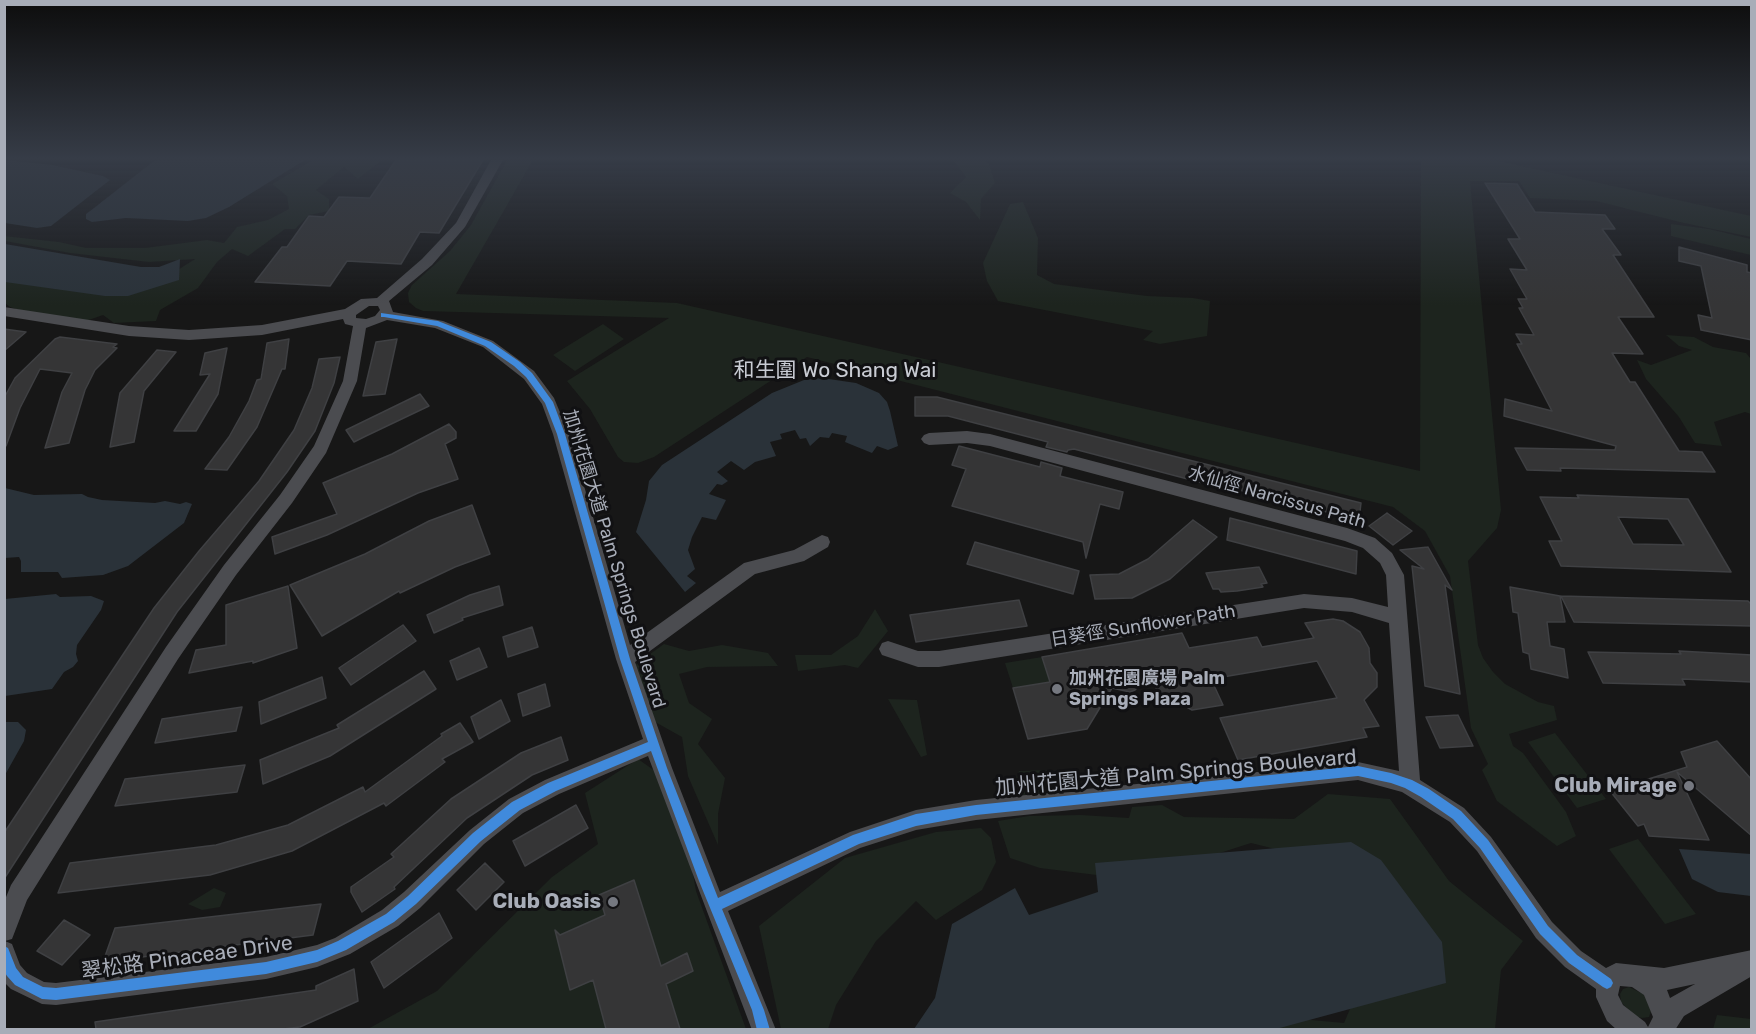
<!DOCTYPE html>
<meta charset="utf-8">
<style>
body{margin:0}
#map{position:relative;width:1756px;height:1034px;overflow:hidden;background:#171717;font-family:Rubik,sans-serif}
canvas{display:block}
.frame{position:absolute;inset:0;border:6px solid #a8adb8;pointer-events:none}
</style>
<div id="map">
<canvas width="1756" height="1034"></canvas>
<div class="frame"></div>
</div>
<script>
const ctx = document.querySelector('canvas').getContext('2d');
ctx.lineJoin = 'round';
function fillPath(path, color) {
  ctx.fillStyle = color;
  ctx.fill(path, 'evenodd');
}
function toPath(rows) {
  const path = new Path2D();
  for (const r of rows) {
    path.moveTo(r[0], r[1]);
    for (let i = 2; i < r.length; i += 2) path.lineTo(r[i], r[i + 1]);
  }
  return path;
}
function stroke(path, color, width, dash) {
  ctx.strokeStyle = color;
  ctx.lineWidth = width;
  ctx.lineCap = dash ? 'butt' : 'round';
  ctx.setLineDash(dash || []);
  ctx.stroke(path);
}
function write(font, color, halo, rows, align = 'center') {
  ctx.font = font + ' Rubik,"Noto Sans TC",sans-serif';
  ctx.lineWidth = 6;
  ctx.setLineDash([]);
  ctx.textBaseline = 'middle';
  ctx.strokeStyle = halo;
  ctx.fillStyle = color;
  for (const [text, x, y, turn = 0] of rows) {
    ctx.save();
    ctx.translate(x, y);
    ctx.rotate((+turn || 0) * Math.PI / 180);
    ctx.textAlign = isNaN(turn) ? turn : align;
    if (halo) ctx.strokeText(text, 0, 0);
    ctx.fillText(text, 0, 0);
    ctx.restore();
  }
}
fillPath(toPath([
 [313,160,382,160,358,179,344,167,316,190,329,199,329,211,309,215,295,229,285,229,248,256,232,249,217,262,198,288,160,310,156,321,114,323,103,315,86,321,37,316,10,307,5,303,5,265,170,275,195,259,149,262,70,253,5,241,4,236,59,242,86,248,145,248,207,240,224,243,237,227,268,220,289,209,287,196,272,184],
 [507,160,533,160,456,294,677,303,1420,471,1421,160,1494,160,1751,216,1751,237,1684,223,1596,201,1530,198,1519,181,1470,181,1501,510,1497,528,1468,561,1478,645,1483,658,1493,672,1505,684,1538,702,1554,706,1557,720,1509,734,1513,746,1523,753,1566,812,1576,836,1557,846,1497,801,1482,770,1488,764,1471,728,1450,576,1425,531,1393,507,807,357,654,457,638,463,624,462,618,457,590,409,567,381,669,318,423,311,416,308,409,302,408,293,412,285,450,251,471,225],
 [953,160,985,160,989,164,995,183,981,199,980,220,966,202,950,193,966,177],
 [1023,202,1038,238,1037,275,1054,284,1147,296,1193,298,1210,301,1207,336,1160,344,1143,340,1153,331,998,301,987,281,983,263,1010,204],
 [1671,224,1709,229,1751,239,1751,255,1671,236],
 [603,324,624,339,575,371,553,355],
 [1666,335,1694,337,1713,347,1746,353,1751,359,1751,414,1745,412,1714,422,1722,446,1695,443,1679,417,1646,379,1637,360,1651,365,1692,350,1679,346],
 [875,609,888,631,858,668,845,665,798,671,795,655,831,655,858,636],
 [664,644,689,651,722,645,768,653,778,666,707,667,679,674,689,703,712,719,698,744,725,778,718,814,718,845,688,776,682,737,648,718,628,670],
 [1042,657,1050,682,1013,688,1005,663],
 [888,699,917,700,927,755,921,757],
 [1555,733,1606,799,1577,808,1528,742],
 [638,759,662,776,691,863,696,891,746,1029,366,1030,437,991,552,877,598,844,585,793],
 [1048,770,1056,783,1043,793,1008,796,1019,771],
 [1328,794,1390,799,1449,881,1523,941,1501,970,1495,1029,1239,1029,1279,1017,1344,1023,1361,983,1328,862,1251,843,1179,866,1113,877,1040,868,1010,858,998,821,1029,816,1081,815,1129,818,1132,807,1162,805,1184,817,1294,819],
 [981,828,991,838,996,862,982,890,936,920,916,901,876,941,836,1005,828,1029,781,1029,759,926,845,858,936,832],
 [1638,839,1696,914,1665,924,1609,849],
 [214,888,226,893,220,907,202,910,188,904],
 [1629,987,1645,995,1651,1011,1649,1017,1642,1018,1634,1016,1621,1002,1620,994,1623,989],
 [1717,1015,1751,1019,1751,1029,1713,1029]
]), '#1d241e');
fillPath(toPath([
 [5,160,53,165,103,176,110,180,51,226,37,228,5,223],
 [155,160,305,160,229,207,206,218,188,221,126,218,92,222,86,219,86,214,94,208],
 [5,244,141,267,159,267,180,259,179,280,128,296,105,296,5,282],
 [822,378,856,383,879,393,887,402,890,411,898,446,888,450,877,446,872,453,845,442,847,436,832,433,829,438,820,437,810,446,806,438,800,439,795,430,780,434,782,439,770,442,776,456,755,462,744,470,731,461,717,472,728,481,722,485,717,484,709,494,726,500,716,520,702,517,692,537,688,550,695,569,687,576,696,583,685,592,636,532,646,500,649,481,662,465,772,393,804,380],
 [5,488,34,495,82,494,88,497,102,500,155,503,165,501,180,504,186,502,192,504,184,523,128,566,103,575,62,578,58,572,21,572,21,561,19,557,5,558],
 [56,594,60,597,91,596,104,601,101,610,77,645,76,654,78,661,73,667,64,672,52,689,5,696,5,599],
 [5,722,18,722,26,730,24,741,5,775],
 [1351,842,1381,860,1442,942,1446,983,1276,1029,914,1029,935,998,952,924,1015,888,1029,915,1098,892,1095,863],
 [1679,849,1751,854,1751,896,1718,892,1692,879]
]), '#2a3239');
const building = toPath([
 [396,160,483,160,439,233,420,232,401,264,347,261,330,286,255,282,282,247,287,247,309,216,324,217,339,197,370,198,396,160],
 [1485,183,1517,184,1535,212,1605,215,1615,229,1602,229,1621,255,1613,255,1654,317,1618,317,1643,354,1612,353,1630,382,1635,382,1679,451,1702,452,1715,472,1560,468,1561,471,1527,470,1515,448,1615,450,1616,446,1504,416,1505,399,1552,411,1517,344,1522,344,1516,334,1534,335,1519,308,1523,308,1518,299,1527,299,1510,269,1527,270,1508,239,1520,239,1485,183],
 [1679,247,1747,265,1747,272,1752,273,1752,340,1701,330,1698,315,1712,318,1701,266,1679,261,1679,247],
 [4,329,26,332,4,351,4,329],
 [60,337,117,344,113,347,117,348,95,370,85,390,69,443,45,448,62,392,72,373,40,369,20,408,6,446,4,446,4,398,15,378,55,339,60,337],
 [289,339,285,369,282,369,257,427,227,470,205,469,229,437,249,401,257,380,261,379,267,343,289,339],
 [397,339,385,394,363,396,376,342,397,339],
 [227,348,218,394,196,431,174,431,210,374,200,375,205,353,227,348],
 [157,350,176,352,144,391,134,442,110,447,120,393,157,350],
 [340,357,334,383,315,431,287,472,177,612,4,879,4,833,154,608,199,551,259,481,294,430,312,388,319,359,340,357],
 [420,394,429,406,366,436,354,442,346,430,420,394],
 [915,397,937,397,1361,503,1359,520,1214,484,1214,486,1093,454,1074,449,1068,450,1067,452,1046,447,1048,442,948,416,915,416,915,397],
 [449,424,456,432,456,438,445,444,458,479,418,493,327,535,275,554,272,537,337,514,323,483,392,454,449,424],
 [959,446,1040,467,1041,462,1062,468,1060,476,1123,492,1119,509,1100,504,1086,558,1083,542,952,506,966,469,952,465,959,446],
 [1577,495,1688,499,1731,572,1561,566,1549,541,1562,541,1540,497,1579,498,1577,495],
 [1618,517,1668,519,1684,545,1633,544,1618,517],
 [472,505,490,554,455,567,400,593,399,591,322,636,290,585,365,554,429,521,472,505],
 [1387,513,1412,531,1393,545,1369,526,1387,513],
 [1230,518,1357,551,1356,574,1227,540,1230,518],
 [1193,520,1217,537,1170,579,1132,598,1095,599,1090,575,1119,574,1148,559,1193,520],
 [975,542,1079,571,1073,594,967,564,975,542],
 [1428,547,1452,590,1445,585,1460,694,1425,686,1412,566,1424,569,1400,550,1428,547],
 [1259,567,1267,583,1261,584,1263,587,1237,591,1221,592,1219,589,1213,589,1206,573,1259,567],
 [288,586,297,648,253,663,253,661,189,673,196,650,226,645,226,605,288,586],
 [499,586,503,605,462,618,463,620,434,633,427,615,470,595,499,586],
 [1510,587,1560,596,1565,622,1547,622,1550,646,1564,649,1568,678,1531,669,1529,654,1523,652,1518,613,1513,612,1510,587],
 [1561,596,1748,601,1752,605,1752,626,1574,622,1561,596],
 [1019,600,1027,626,916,642,910,615,1019,600],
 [1333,619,1343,621,1360,632,1369,648,1370,663,1377,673,1377,687,1364,700,1379,726,1363,728,1367,737,1238,760,1220,718,1337,698,1317,661,1211,679,1223,705,1192,710,1157,690,1150,674,1135,690,1130,692,1112,688,1087,729,1028,739,1013,688,1050,682,1042,657,1182,633,1189,648,1257,637,1262,647,1314,638,1305,623,1333,619],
 [403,625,416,641,351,685,339,668,403,625],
 [532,627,538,647,508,657,503,637,532,627],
 [479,648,487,667,457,680,450,661,479,648],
 [1679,651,1752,655,1752,682,1682,679,1685,685,1603,683,1588,652,1681,654,1679,651],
 [424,671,436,689,330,756,263,784,260,760,339,728,337,725,424,671],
 [322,677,326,698,261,724,259,702,322,677],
 [545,684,550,706,523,716,518,694,545,684],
 [501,700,510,721,479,739,471,717,501,700],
 [242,707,236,731,155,743,162,719,242,707],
 [1458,715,1473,746,1440,748,1426,717,1458,715],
 [460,723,473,742,442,759,445,762,386,806,384,803,292,851,210,875,58,893,70,863,216,845,288,825,363,787,365,792,442,736,441,734,460,723],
 [561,737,568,760,532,775,467,818,394,887,395,889,362,912,351,892,351,887,394,857,391,854,451,799,521,753,561,737],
 [1717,741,1752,780,1752,836,1677,772,1709,840,1649,836,1644,824,1638,826,1610,791,1687,767,1681,752,1717,741],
 [245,765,237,792,115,806,125,779,245,765],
 [576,805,588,828,525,866,513,841,576,805],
 [485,863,504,882,476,910,457,890,485,863],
 [634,880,661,966,687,953,693,971,666,984,680,1029,606,1029,593,980,570,990,555,930,560,935,605,915,599,895,634,880],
 [321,904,313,935,103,962,115,928,321,904],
 [439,913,452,938,384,988,371,962,439,913],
 [64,920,90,935,62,965,37,951,64,920],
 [354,969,358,1001,300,1027,283,1029,96,1029,95,1022,316,990,316,986,354,969]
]);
fillPath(building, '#353536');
stroke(building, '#3f4043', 1.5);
fillPath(toPath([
 [491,160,503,160,465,227,432,265,389,301,393,312,443,321,493,341,534,371,554,398,569,434,630,645,744,563,794,550,822,535,828,537,830,542,828,547,804,561,755,574,635,662,672,768,720,892,850,832,916,810,976,800,1358,762,1399,771,1389,623,1352,612,1304,608,939,667,918,667,882,655,879,649,882,643,888,641,918,651,939,651,1304,594,1352,598,1388,607,1386,575,1380,563,1363,548,1345,541,990,446,967,443,929,445,924,443,921,439,924,435,929,433,967,431,990,434,1347,528,1375,538,1392,553,1404,575,1420,780,1464,808,1491,837,1552,922,1581,951,1606,968,1616,963,1664,968,1752,950,1752,976,1684,1016,1675,1030,1617,1030,1607,1021,1596,997,1596,989,1565,967,1536,938,1477,851,1450,822,1402,792,1358,780,976,820,916,830,860,848,728,911,776,1030,752,1030,648,756,559,794,523,813,484,844,420,908,398,926,350,954,317,967,266,979,56,1005,42,1004,11,989,4,982,4,902,11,885,166,647,224,565,280,495,314,446,343,381,353,326,345,324,343,319,262,335,189,340,129,336,4,316,4,307,129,326,189,330,262,325,345,309,361,299,377,298,422,259,456,223,491,160],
 [369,306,378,306,380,310,375,316,366,319,356,318,356,315,369,306],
 [387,320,435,328,483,347,524,379,542,404,553,434,616,659,643,739,545,780,509,799,470,830,404,892,382,910,335,938,317,945,266,957,56,983,44,982,27,973,20,965,12,944,5,941,12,939,27,900,178,659,236,575,292,503,326,453,357,381,366,328,387,320],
 [1695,984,1670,998,1667,990,1695,984],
 [1620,986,1632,987,1644,995,1653,1017,1648,1027,1645,1022,1623,1005,1618,995,1620,986]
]), '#4b4c50');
fillPath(toPath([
 [381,313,438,321,491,342,520,362,532,373,553,402,565,434,630,659,667,768,718,898,853,835,916,814,976,805,1358,766,1391,773,1412,780,1429,789,1461,811,1488,840,1548,926,1577,955,1611,979,1613,983,1611,987,1607,989,1603,987,1569,963,1540,934,1480,848,1453,819,1421,797,1405,788,1391,783,1358,776,976,815,916,826,859,844,722,909,764,1010,770,1030,757,1030,752,1010,699,881,651,751,556,791,520,810,481,841,416,904,394,922,346,950,317,962,266,974,56,1000,42,999,15,985,7,976,4,971,4,946,8,948,16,968,23,977,43,987,56,988,266,962,317,950,338,941,386,914,408,896,473,833,512,802,548,783,648,742,620,659,557,434,545,403,526,377,514,366,485,346,437,326,384,317,381,317,381,313]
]), '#408adc');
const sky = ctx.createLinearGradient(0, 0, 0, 305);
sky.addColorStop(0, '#0d0d0d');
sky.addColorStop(0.52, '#363c47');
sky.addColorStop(1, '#363c4700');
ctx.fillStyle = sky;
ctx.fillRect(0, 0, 1756, 305);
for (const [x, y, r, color] of [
 [1057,689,6,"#757880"],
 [1689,786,6,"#757880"],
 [613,902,6,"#757880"]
]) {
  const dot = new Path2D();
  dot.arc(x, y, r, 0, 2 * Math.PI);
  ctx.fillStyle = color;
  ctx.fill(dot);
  stroke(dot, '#111113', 2);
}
write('18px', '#a8adb8', '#111113', [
 ["水仙徑 Narcissus Path",1277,498,16],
 ["加州花園大道 Palm Springs Boulevard",614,559,73],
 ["日葵徑 Sunflower Path",1143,626,-9]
]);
write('bold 18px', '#a8adb8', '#111113', [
 ["加州花園廣場 Palm",1069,679],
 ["Springs Plaza",1069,700]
], 'left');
write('21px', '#c9ccd4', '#111113', [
 ["和生圍 Wo Shang Wai",835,371]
]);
write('21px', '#a8adb8', '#111113', [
 ["加州花園大道 Palm Springs Boulevard",1176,773,-5],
 ["翠松路 Pinaceae Drive",187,958,-8]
]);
write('bold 21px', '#a8adb8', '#111113', [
 ["Club Mirage",1677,786],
 ["Club Oasis",601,902]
], 'right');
</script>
